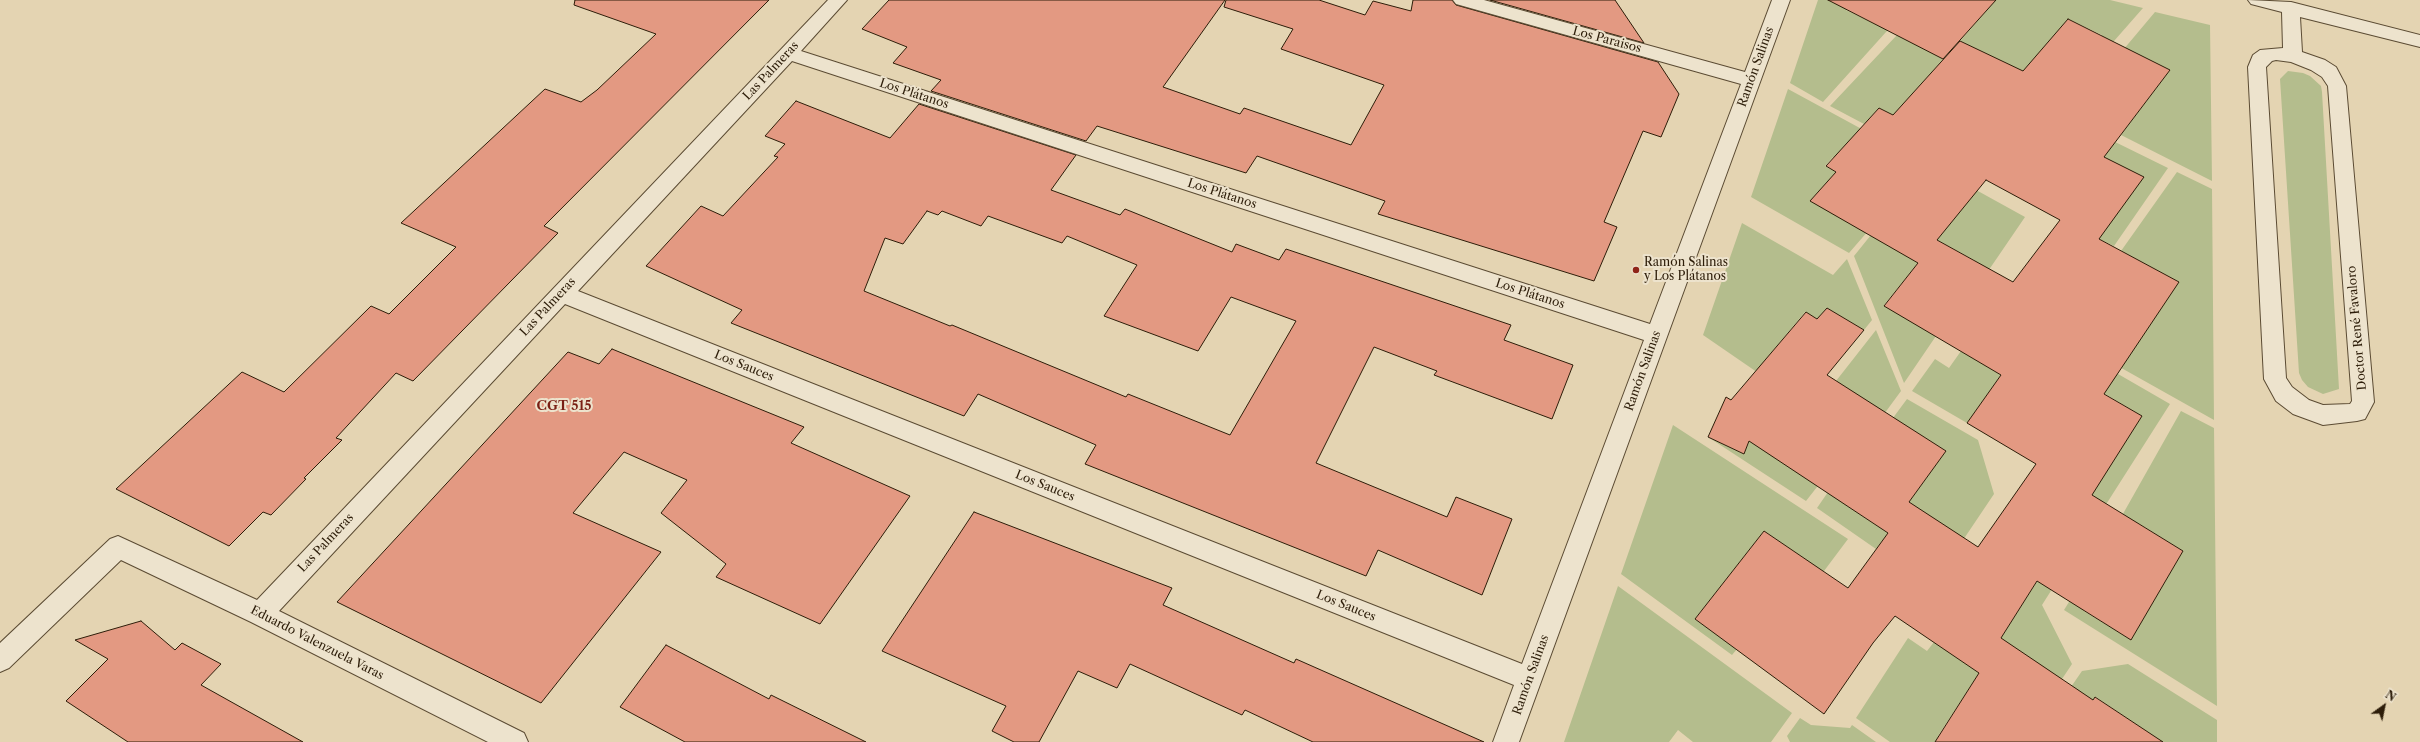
<!DOCTYPE html>
<meta charset="utf-8">
<style>
body{margin:0}
#map{position:relative;width:2420px;height:742px;overflow:hidden;background:#e4d4b2;font-family:"Libre Caslon Text",serif}
canvas{display:block}
.north{position:absolute;left:2364px;top:686px;width:40px;height:40px;-webkit-text-stroke:3px #ede3cd;paint-order:stroke;rotate:33deg;font-size:11px;font-weight:700;line-height:16px;text-align:center;color:#2d1d09}
.north::after{content:'';display:block;margin:auto;width:14px;height:18px;background:#2d1d09;clip-path:polygon(50% 0,100% 100%,50% 72%,0 100%)}
</style>
<div id="map">
<canvas width="2420" height="742"></canvas>
<div class="north">N</div>
</div>
<script>
const ctx = document.querySelector('canvas').getContext('2d');
ctx.lineJoin = 'round';
function fillPath(path, color) {
  ctx.fillStyle = color;
  ctx.fill(path, 'evenodd');
}
function toPath(rows) {
  const path = new Path2D();
  for (const r of rows) {
    path.moveTo(r[0], r[1]);
    for (let i = 2; i < r.length; i += 2) path.lineTo(r[i], r[i + 1]);
  }
  return path;
}
function stroke(path, color, width, dash) {
  ctx.strokeStyle = color;
  ctx.lineWidth = width;
  ctx.lineCap = dash ? 'butt' : 'round';
  ctx.setLineDash(dash || []);
  ctx.stroke(path);
}
function write(font, color, halo, rows, align = 'center') {
  ctx.font = font + ' "Libre Caslon Text",serif';
  ctx.lineWidth = 4;
  ctx.setLineDash([]);
  ctx.textBaseline = 'middle';
  ctx.strokeStyle = halo;
  ctx.fillStyle = color;
  for (const [text, x, y, turn = 0] of rows) {
    ctx.save();
    ctx.translate(x, y);
    ctx.rotate((+turn || 0) * Math.PI / 180);
    ctx.textAlign = isNaN(turn) ? turn : align;
    if (halo) ctx.strokeText(text, 0, 0);
    ctx.fillText(text, 0, 0);
    ctx.restore();
  }
}
fillPath(toPath([
 [1818,0,1855,0,1846,10,1877,25,1895,22,1823,102,1790,83],
 [1970,0,2110,0,2143,8,2107,49,2096,44,2102,35,2068,19,2024,72,1960,41,1988,9],
 [2155,12,2210,25,2212,181,2121,135,2170,70,2135,53,2118,56],
 [1897,35,1943,59,1914,93,1937,139,1879,108,1864,124,1830,106],
 [2288,71,2303,73,2310,76,2321,86,2322,92,2339,389,2323,394,2308,387,2302,380,2299,373,2280,79],
 [1788,89,1915,158,1844,163,1833,157,1825,166,1836,172,1810,201,1875,223,1849,253,1751,197],
 [2107,138,2168,168,2114,246,2099,239,2099,168],
 [1929,164,2025,217,1982,280,1974,260,1937,240],
 [2177,172,2212,189,2214,420,2100,356,2133,350,2179,282,2121,251],
 [1742,223,1833,275,1847,259,1872,320,1864,330,1827,308,1817,319,1805,312,1766,359,1767,379,1703,335],
 [1879,225,1882,242,1918,263,1884,305,1936,336,1904,383,1854,256],
 [1876,330,1901,391,1876,425,1836,381],
 [1961,351,2001,375,1967,423,1912,391,1935,359,1949,368],
 [2099,363,2170,404,2098,517,2083,508,2142,416,2100,391],
 [1907,399,1978,440,1994,494,1955,552,1909,502,1946,451,1906,426,1884,430],
 [2181,411,2214,428,2217,706,2064,610,2079,586,2084,611,2131,640,2183,551,2138,523,2115,528],
 [1761,413,1828,473,1806,501,1708,437,1744,454],
 [1673,425,1848,539,1818,579,1805,559,1764,531,1695,619,1737,649,1732,655,1621,574],
 [1837,479,1856,492,1847,506,1888,533,1876,549,1817,508],
 [2047,566,2061,575,2042,605,2072,664,2052,694,2001,638],
 [1618,586,1792,713,1771,742,1693,742,1678,730,1669,742,1564,742],
 [1908,638,1927,651,1934,642,1979,673,1938,736,1947,742,1890,742,1856,718],
 [2128,664,2217,720,2217,742,2144,742,2149,733,2096,697,2086,713,2064,697,2082,671],
 [1800,718,1811,725,1850,728,1852,725,1876,742,1790,742,1787,736]
]), '#b4bd8d');
const building = toPath([
 [575,0,769,0,544,226,558,233,413,381,396,373,336,438,342,440,304,478,306,479,271,515,263,512,229,546,116,489,242,372,284,392,371,306,389,314,456,247,401,223,545,89,581,102,597,90,656,34,574,5,575,0],
 [889,0,1225,0,1163,87,1240,114,1244,108,1351,145,1384,85,1281,49,1293,29,1224,7,1226,0,1319,0,1365,15,1373,1,1411,11,1413,0,1452,0,1456,5,1658,62,1679,94,1661,137,1643,131,1604,222,1617,227,1594,281,1378,214,1385,201,1257,156,1246,173,1097,126,1086,141,931,91,941,80,893,63,907,47,862,29,889,0],
 [1490,0,1615,0,1644,43,1490,0],
 [1828,0,1996,0,1943,59,1828,0],
 [2068,19,2170,70,2104,157,2144,177,2099,239,2179,282,2104,394,2142,416,2092,495,2183,551,2131,640,2037,581,2001,638,2093,700,2095,697,2163,742,1935,742,1979,673,1895,616,1873,643,1824,714,1695,619,1764,531,1848,588,1888,533,1749,441,1744,454,1708,437,1726,397,1731,400,1806,312,1817,319,1827,308,1864,330,1827,375,1946,451,1909,502,1978,547,2036,464,1967,423,2001,375,1884,306,1918,263,1810,201,1836,172,1826,166,1879,108,1893,115,1960,41,2023,71,2068,19],
 [1986,180,2060,220,2013,282,1937,240,1986,180],
 [796,101,890,138,919,104,1076,155,1051,190,1120,215,1125,209,1232,252,1236,244,1279,260,1286,249,1452,305,1511,325,1504,340,1573,365,1552,419,1434,375,1437,371,1374,347,1316,463,1447,517,1456,497,1512,519,1482,595,1378,550,1366,576,1311,554,1085,464,1096,445,978,394,964,416,731,323,742,310,646,266,701,206,723,216,778,157,774,156,785,144,765,136,796,101],
 [927,211,938,215,942,211,981,226,988,216,1062,243,1067,236,1137,265,1104,316,1198,351,1231,297,1296,321,1230,435,1128,394,1126,397,952,325,950,326,864,291,885,238,903,244,927,211],
 [612,349,804,427,791,443,910,496,820,624,716,577,726,564,661,513,687,480,624,452,573,513,661,552,541,703,337,602,568,352,599,364,612,349],
 [974,512,1172,588,1163,605,1294,663,1296,659,1484,742,1313,742,1245,710,1242,715,1130,664,1117,688,1078,671,1039,742,1014,742,992,731,1006,706,882,651,974,512],
 [141,621,175,650,182,643,221,664,201,685,303,742,128,742,66,701,108,659,75,640,141,621],
 [666,645,769,699,771,695,866,742,685,742,620,707,666,645]
]);
fillPath(building, '#e39982');
stroke(building, '#2d1d09', 1);
const minor = toPath([
 [828,0,847,0,801,51,1650,324,1741,84,1456,4,1453,0,1484,0,1745,72,1772,0,1790,0,1519,742,1493,742,1514,685,565,304,279,611,524,733,528,742,488,742,251,622,121,560,9,668,0,672,0,643,110,539,118,536,257,600,828,0],
 [792,61,1644,340,1522,664,578,291,792,61],
 [2248,0,2291,2,2420,35,2420,47,2300,17,2302,52,2325,60,2336,67,2346,86,2374,402,2365,419,2357,421,2323,425,2293,414,2276,401,2264,379,2248,67,2253,55,2260,50,2283,48,2282,12,2251,4,2248,0],
 [2276,60,2291,62,2311,70,2322,77,2328,86,2352,401,2350,404,2323,405,2309,400,2292,387,2286,378,2266,67,2272,61,2276,60]
]);
stroke(minor, '#5b4b33', 2);
fillPath(minor, '#ede3cd');
for (const [x, y, r, color] of [
 [1636,270,4,"#8f2418"]
]) {
  const dot = new Path2D();
  dot.arc(x, y, r, 0, 2 * Math.PI);
  ctx.fillStyle = color;
  ctx.fill(dot);
  stroke(dot, '#ede3cd', 1.5);
}
write('12px', '#2d1d09', '#ede3cd', [
 ["Los Paraisos",1607,40,15],
 ["Ramón Salinas",1756,67,-70],
 ["Las Palmeras",771,71,-47],
 ["Los Plátanos",914,94,18],
 ["Los Plátanos",1222,194,18],
 ["Los Plátanos",1530,294,18],
 ["Las Palmeras",548,307,-47],
 ["Doctor René Favaloro",2357,328,-95],
 ["Los Sauces",744,366,22],
 ["Ramón Salinas",1643,371,-70],
 ["Los Sauces",1045,486,22],
 ["Las Palmeras",326,543,-47],
 ["Los Sauces",1346,606,22],
 ["Eduardo Valenzuela Varas",317,643,27],
 ["Ramón Salinas",1531,675,-70]
]);
write('12px', '#2d1d09', '#ede3cd', [
 ["Ramón Salinas",1644,263],
 ["y Los Plátanos",1644,277]
], 'left');
write('bold 13px', '#7a1f14', '#ede3cd', [
 ["CGT 515",564,406]
]);
</script>
